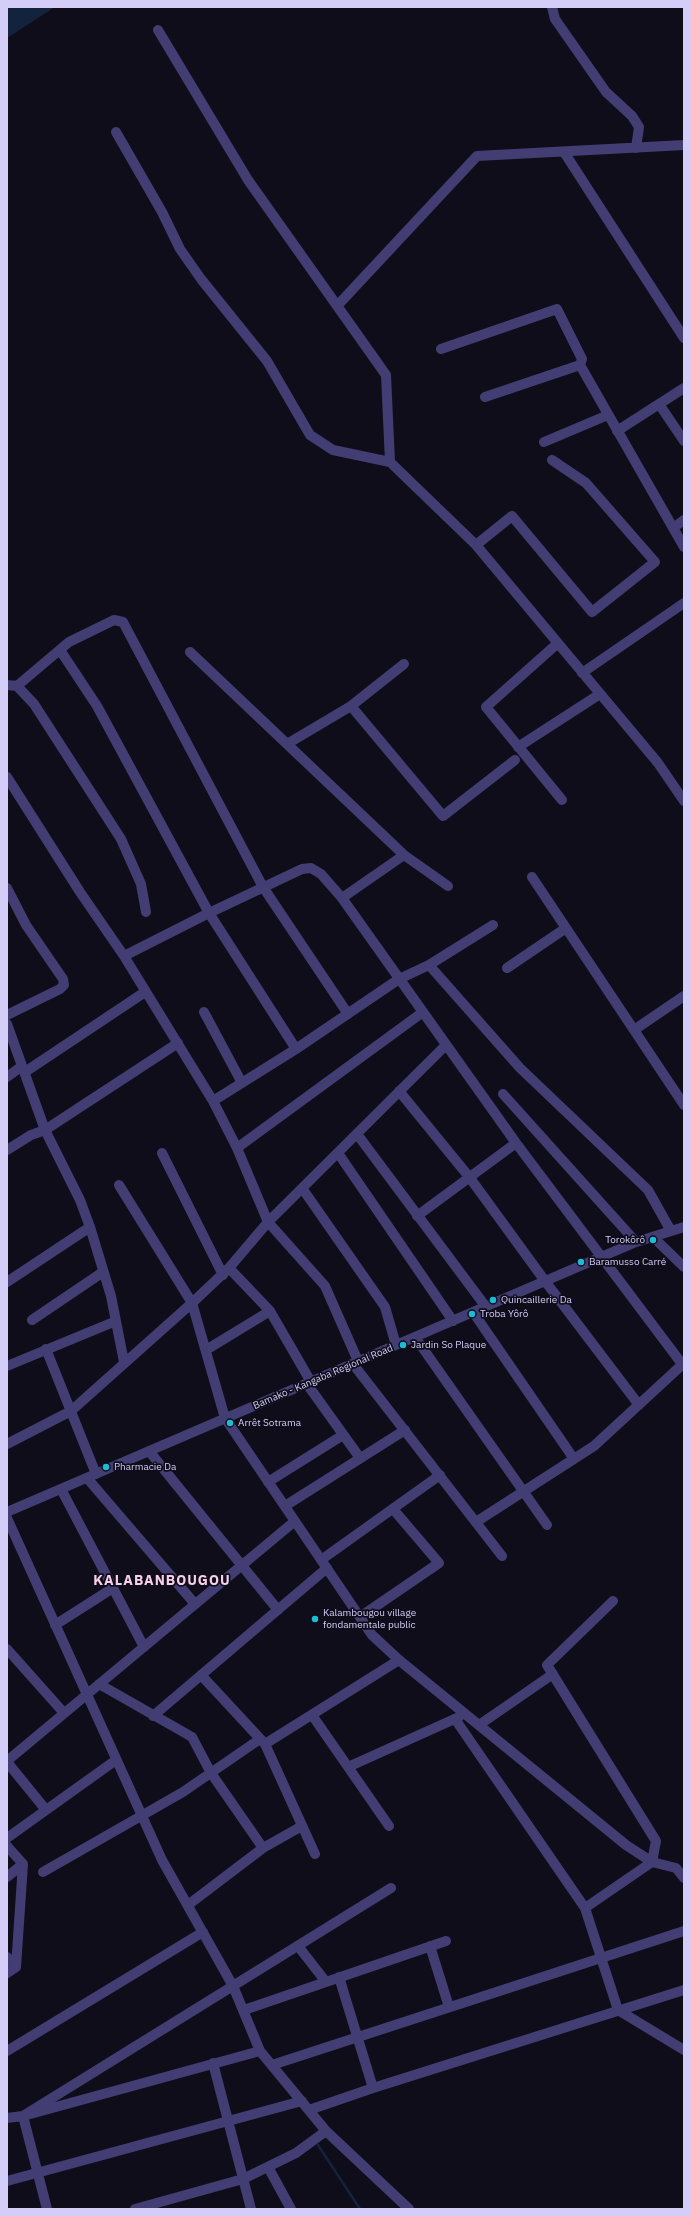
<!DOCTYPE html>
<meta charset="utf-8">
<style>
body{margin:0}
#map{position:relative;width:691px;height:2216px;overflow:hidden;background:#100d1a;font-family:"IBM Plex Sans",sans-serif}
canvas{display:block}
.frame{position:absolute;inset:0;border:8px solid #d3cdf8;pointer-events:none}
</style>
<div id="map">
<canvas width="691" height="2216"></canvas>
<div class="frame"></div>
</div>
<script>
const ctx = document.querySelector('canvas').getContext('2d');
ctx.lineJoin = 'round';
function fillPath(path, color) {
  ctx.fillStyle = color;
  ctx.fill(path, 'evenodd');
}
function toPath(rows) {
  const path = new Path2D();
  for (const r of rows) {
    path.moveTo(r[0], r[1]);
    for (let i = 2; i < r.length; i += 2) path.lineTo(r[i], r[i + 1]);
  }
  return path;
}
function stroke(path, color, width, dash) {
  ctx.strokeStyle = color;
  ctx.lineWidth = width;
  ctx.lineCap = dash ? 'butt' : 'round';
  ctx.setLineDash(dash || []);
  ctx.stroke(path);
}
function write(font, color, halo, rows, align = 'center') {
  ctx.font = font + ' "IBM Plex Sans",sans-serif';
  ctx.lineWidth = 3.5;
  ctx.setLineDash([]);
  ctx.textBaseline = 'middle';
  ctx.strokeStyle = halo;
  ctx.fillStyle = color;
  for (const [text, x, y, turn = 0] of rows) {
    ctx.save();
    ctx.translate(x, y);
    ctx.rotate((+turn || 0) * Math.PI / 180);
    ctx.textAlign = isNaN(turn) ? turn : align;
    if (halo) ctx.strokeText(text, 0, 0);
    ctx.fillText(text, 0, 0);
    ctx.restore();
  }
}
fillPath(toPath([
 [7,7,55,7,7,38]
]), '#13233d');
stroke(toPath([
 [318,2145,360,2209]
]), '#13233d', 2.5);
stroke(toPath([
 [552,7,555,19,606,92,632,116,639,127,636,148],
 [158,30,248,180,386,375,390,462],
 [116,132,162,212,180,249,201,279,267,361,310,435,333,450,390,462,476,545,658,763,684,801],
 [564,152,684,338],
 [337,306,477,156,684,145],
 [441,349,557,309,582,359,580,365,485,397],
 [580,365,684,547],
 [659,404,684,441],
 [617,431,684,388],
 [544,442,608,415],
 [673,528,684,520],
 [476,545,512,516,592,612,655,562,586,483,552,460],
 [558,643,486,707,562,800],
 [60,650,97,706,209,913,296,1049],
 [190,652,404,855,448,886],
 [582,673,684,603],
 [7,685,17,686,34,704,121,839,141,884,146,912],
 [17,686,69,642,114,620,123,622,263,887,348,1014],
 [351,706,443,816,515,760],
 [287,744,351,706,404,664],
 [518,747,600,694],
 [7,777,80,892,124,956,213,1101,237,1148,268,1222,325,1286,358,1361],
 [532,877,684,1105],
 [7,888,26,925,63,979,64,985,60,989,7,1015],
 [342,898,404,855],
 [124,956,209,913,302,869,311,868,321,874,342,898,516,1143,682,1364],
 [429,965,520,1068,648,1190,671,1231],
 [507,968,566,928],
 [204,1012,242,1083],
 [7,1024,45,1130,80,1200,90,1227,111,1296,124,1362],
 [634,1030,684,996],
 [25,1072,145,992],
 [7,1077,22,1066],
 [399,1091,470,1178,545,1281,639,1405],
 [503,1094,636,1242],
 [213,1101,296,1049,399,979,429,965,493,925],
 [357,1134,486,1307],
 [237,1148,423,1012],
 [7,1150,31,1135,45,1130,178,1043],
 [162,1153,223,1275],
 [338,1153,453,1321],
 [119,1185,192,1303,225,1418,372,1635,399,1660,626,1845,652,1862,676,1868,684,1878],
 [302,1188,385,1307,396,1345],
 [417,1216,516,1143],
 [653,1237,684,1267],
 [229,1268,270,1311,311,1382],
 [7,1282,90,1227],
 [473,1312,574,1459],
 [32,1320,103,1272],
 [415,1337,547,1525],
 [46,1349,96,1474],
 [206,1350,270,1311],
 [353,1364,502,1556],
 [7,1366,116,1321],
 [307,1384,360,1458],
 [7,1444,71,1411,192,1303,229,1268,268,1222,446,1045],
 [149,1451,278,1610],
 [87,1478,195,1604],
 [268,1482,343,1435],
 [61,1489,144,1647],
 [285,1506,405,1430],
 [7,1512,636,1242,684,1227],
 [7,1518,162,1860,233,1986,260,2051,326,2131,409,2209],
 [476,1522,594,1446,684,1363],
 [321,1560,440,1475],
 [360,1617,439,1563,393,1509],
 [55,1625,113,1588],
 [7,1649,64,1713],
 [201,1675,265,1744,315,1854],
 [99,1684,192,1737,211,1773,263,1848],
 [312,1715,389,1826],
 [153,1716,327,1568],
 [455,1719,585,1908,618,2010,684,2050],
 [479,1725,553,1674],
 [265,1744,399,1660],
 [7,1761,295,1521],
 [7,1762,46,1810],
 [348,1767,459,1717],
 [7,1838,116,1760],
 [7,1846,23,1864,16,1967],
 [43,1872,183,1792,260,1739],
 [7,1877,23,1864],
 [188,1905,263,1848,302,1826],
 [585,1908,652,1862,656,1841,547,1665,613,1601],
 [298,1946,326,1982],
 [430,1946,449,2007],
 [7,1957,16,1967],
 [7,1973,16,1967],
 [339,1977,373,2088],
 [244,2010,446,1941],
 [7,2051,203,1932],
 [213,2063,251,2209],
 [272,2065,684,1931],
 [309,2110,373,2088,684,1990],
 [23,2116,391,1888],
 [23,2116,47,2209],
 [7,2118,23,2116,260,2051],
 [268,2167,291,2209],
 [7,2181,302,2101],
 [135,2209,243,2179,296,2153,326,2131]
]), '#423e73', 10);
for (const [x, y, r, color] of [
 [653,1240,4,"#1dbcd4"],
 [581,1262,4,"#1dbcd4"],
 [493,1300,4,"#1dbcd4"],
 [472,1314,4,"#1dbcd4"],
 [403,1345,4,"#1dbcd4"],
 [230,1423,4,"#1dbcd4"],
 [106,1467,4,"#1dbcd4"],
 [315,1619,4,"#1dbcd4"]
]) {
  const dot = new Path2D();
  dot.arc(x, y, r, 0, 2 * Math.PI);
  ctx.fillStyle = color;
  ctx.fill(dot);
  stroke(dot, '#100d1a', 1.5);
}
write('10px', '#d3cdf8', '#100d1a', [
 ["Torokôrô",645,1240,"right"],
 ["Baramusso Carré",589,1262],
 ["Quincaillerie Da",501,1300],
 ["Troba Yôrô",480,1314],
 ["Jardin So Plaque",411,1345],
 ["Arrêt Sotrama",238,1423],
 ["Pharmacie Da",114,1467],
 ["Kalambougou village",323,1613],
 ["fondamentale public",323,1625]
], 'left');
write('10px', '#d3cdf8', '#100d1a', [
 ["Bamako - Kangaba Regional Road",323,1377,-23]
]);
ctx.letterSpacing = '1px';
write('bold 14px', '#f8cfe8', '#100d1a', [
 ["KALABANBOUGOU",162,1581]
]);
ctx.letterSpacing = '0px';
</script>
